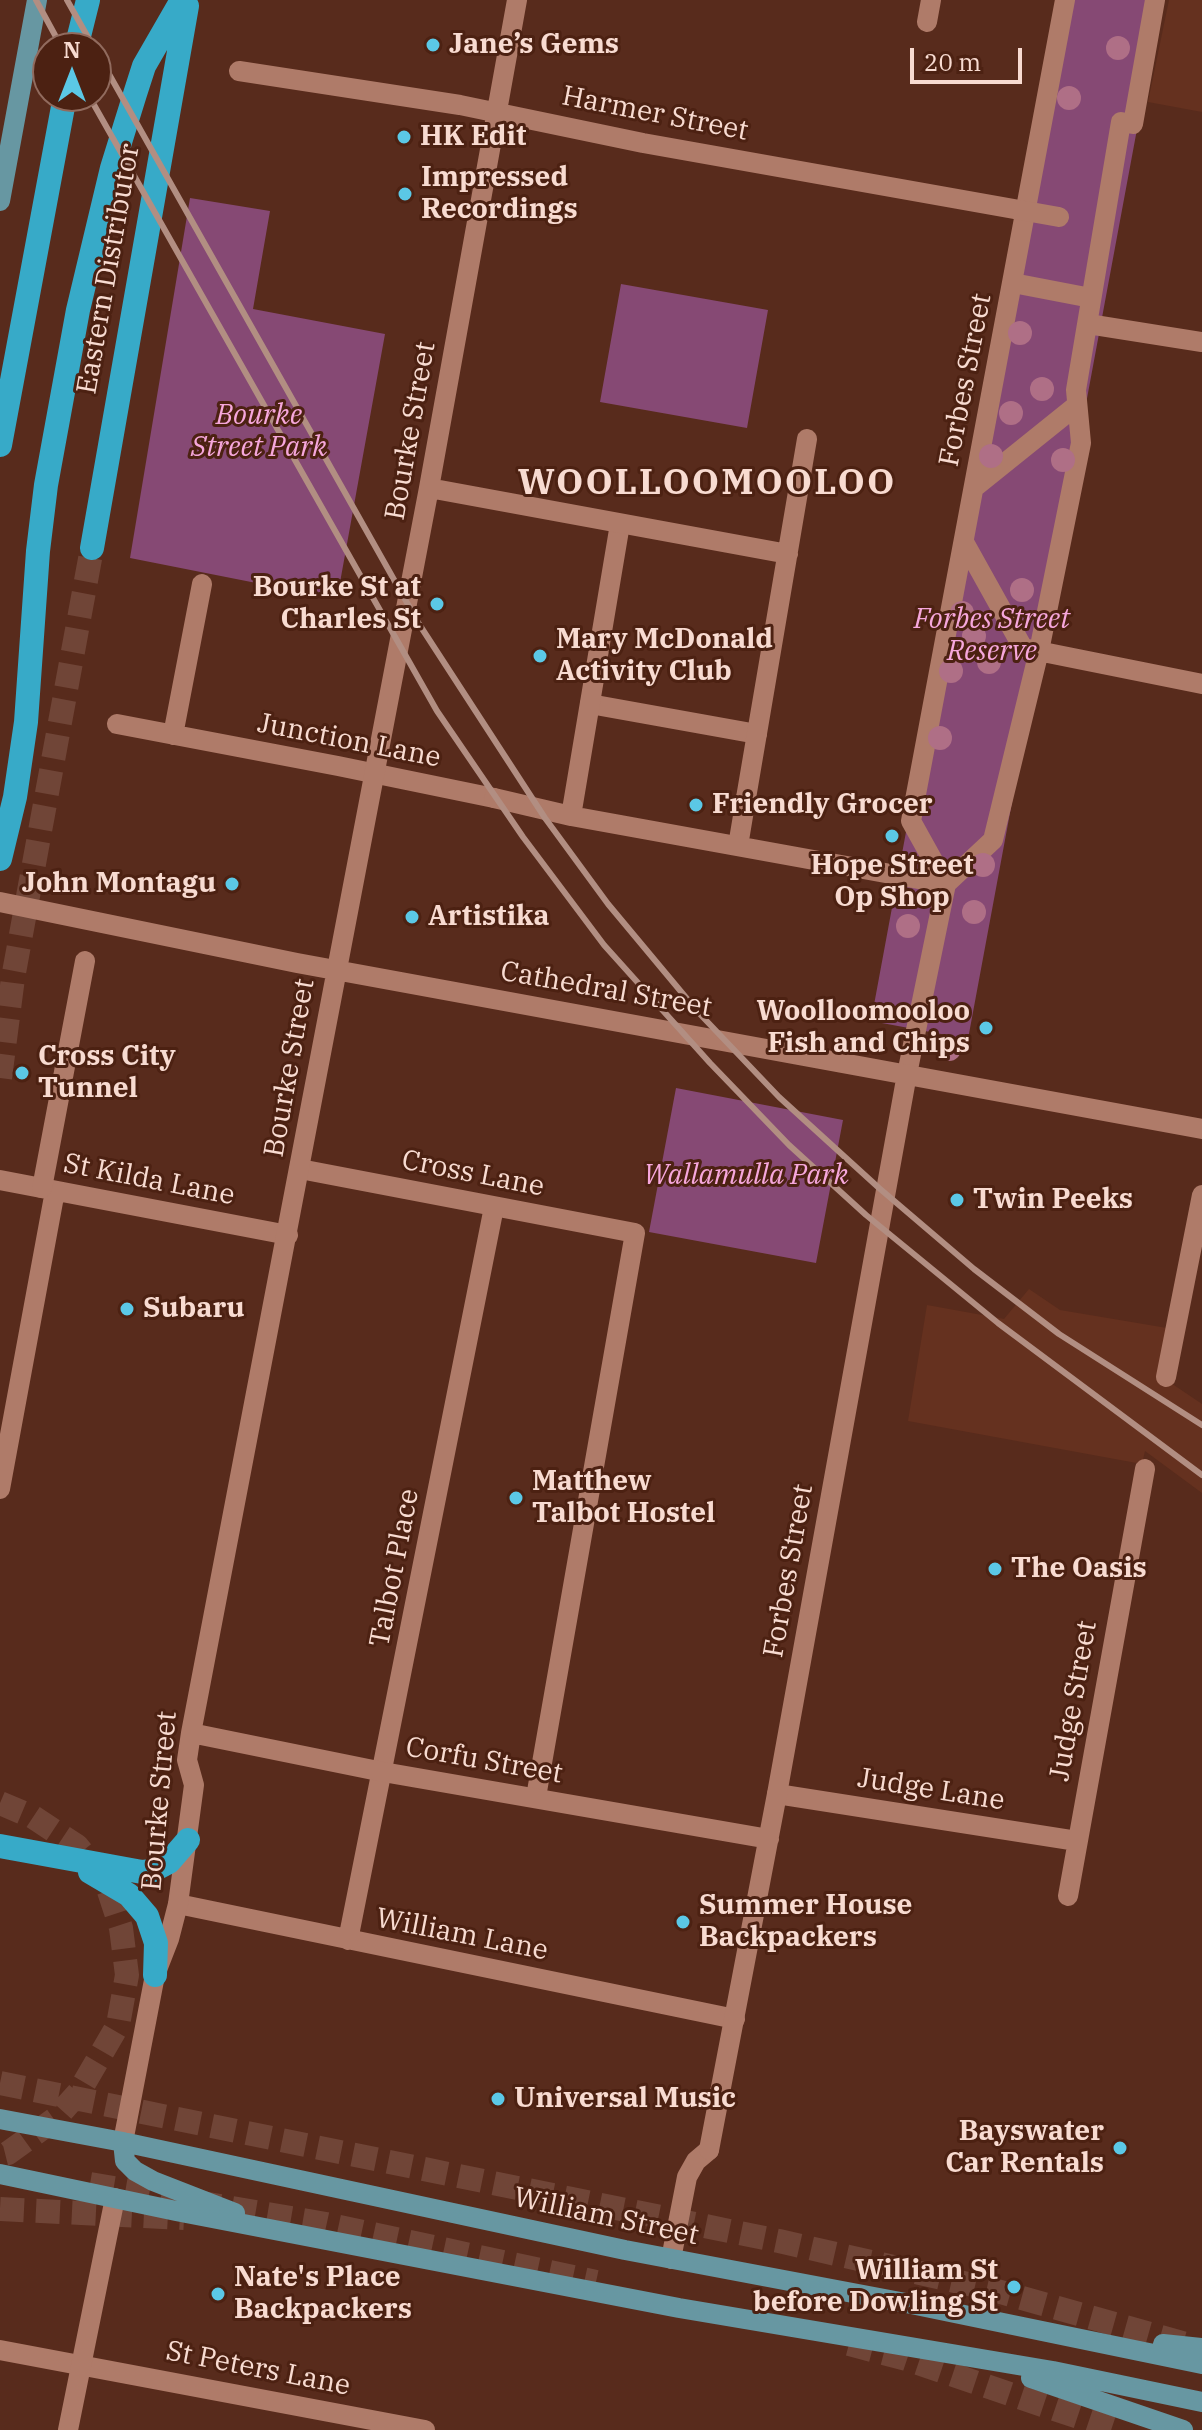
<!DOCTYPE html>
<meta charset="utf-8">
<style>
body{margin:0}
#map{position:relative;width:1202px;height:2430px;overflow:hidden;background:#582b1c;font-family:"IBM Plex Serif",serif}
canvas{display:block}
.north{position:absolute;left:32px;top:32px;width:80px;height:80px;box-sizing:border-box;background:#4c2112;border:2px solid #916b5e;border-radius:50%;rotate:0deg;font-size:22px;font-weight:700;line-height:32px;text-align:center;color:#f8dbd1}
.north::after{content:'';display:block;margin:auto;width:28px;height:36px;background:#5bc8e6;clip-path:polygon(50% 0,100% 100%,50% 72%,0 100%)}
.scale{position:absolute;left:910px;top:48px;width:112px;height:36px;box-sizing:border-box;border:4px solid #f8dbd1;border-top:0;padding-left:10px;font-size:24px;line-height:28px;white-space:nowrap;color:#f8dbd1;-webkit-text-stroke:6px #4c2112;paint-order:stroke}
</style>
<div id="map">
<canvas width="1202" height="2430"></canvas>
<div class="north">N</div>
<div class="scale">20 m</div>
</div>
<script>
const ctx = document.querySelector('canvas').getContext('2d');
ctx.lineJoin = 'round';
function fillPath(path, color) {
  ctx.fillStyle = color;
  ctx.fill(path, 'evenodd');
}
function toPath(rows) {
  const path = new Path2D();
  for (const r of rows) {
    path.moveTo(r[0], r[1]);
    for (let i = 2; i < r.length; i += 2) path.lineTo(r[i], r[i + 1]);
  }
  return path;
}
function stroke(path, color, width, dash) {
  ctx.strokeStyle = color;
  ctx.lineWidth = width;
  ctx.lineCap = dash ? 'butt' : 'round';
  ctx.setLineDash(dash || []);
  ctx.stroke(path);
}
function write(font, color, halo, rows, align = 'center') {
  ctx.font = font + ' "IBM Plex Serif",serif';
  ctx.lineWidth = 6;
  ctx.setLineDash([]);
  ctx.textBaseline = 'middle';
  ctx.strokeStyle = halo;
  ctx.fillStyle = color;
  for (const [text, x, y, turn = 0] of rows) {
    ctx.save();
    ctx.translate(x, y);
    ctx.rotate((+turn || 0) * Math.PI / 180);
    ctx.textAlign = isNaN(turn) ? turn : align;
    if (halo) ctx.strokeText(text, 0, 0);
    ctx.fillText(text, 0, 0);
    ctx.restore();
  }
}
fillPath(toPath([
 [1169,0,1202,0,1202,112,1148,102],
 [1029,1289,1060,1310,1167,1328,1159,1375,1202,1404,1202,1493,1145,1451,1142,1464,908,1421,927,1305,1004,1319]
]), '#65311f');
fillPath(toPath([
 [1060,0,1161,0,968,1039,871,1021],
 [190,198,270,211,253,309,385,334,337,599,130,558],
 [621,284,768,310,747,428,600,402],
 [676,1088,843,1120,816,1263,649,1232]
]), '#864974');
stroke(toPath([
 [0,1078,13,978,92,548],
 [0,1803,33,1817,77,1846,106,1882,121,1928,127,1975,118,2025,79,2092,55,2119,8,2153,0,2155],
 [0,2083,779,2241,990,2289,1189,2345],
 [90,2184,326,2224,596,2282],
 [0,2209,184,2218],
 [849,2344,906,2359,1117,2430]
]), '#704537', 24, [24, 12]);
stroke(toPath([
 [927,22,931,0],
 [590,704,757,734],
 [117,724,338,766,494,798],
 [173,735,202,584],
 [300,1169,635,1233,536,1797],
 [0,1180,288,1235],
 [1166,1377,1202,1195],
 [0,1489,55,1191],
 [777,1794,1077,1841],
 [1068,1896,1145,1469],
 [178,1904,735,2019],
 [348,1940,494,1207],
 [671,2259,687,2177,696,2161,709,2150],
 [0,2350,425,2430]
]), '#af7b69', 20);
stroke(toPath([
 [1013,283,1091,298],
 [1088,324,1202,342],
 [975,487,1077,405],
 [964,542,1023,648,1202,684],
 [494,798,571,816,620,524],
 [571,816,946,884],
 [738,846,746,798],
 [946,884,911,821,1065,0],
 [907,1074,946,884,993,840,1039,651,1081,443,1076,390,1121,122,1133,124,1155,0],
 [42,1188,85,961]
]), '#af7b69', 20);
stroke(toPath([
 [239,71,460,105,643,143,1059,217],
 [429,488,788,554],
 [746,798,807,439],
 [0,902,297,963,1202,1129],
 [191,1733,383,1772,769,1839],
 [123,2142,155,1975,169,1939,178,1904,194,1785,187,1760,191,1733,429,488,517,0],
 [709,2150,777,1794,907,1074],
 [68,2430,115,2198]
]), '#af7b69', 20);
stroke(toPath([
 [0,201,37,0],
 [0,2119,123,2142,625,2250,911,2304,1202,2364],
 [123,2142,125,2161,135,2171,153,2181,235,2213],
 [0,2174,176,2211,679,2308,1053,2371,1202,2402],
 [1163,2344,1202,2348],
 [1031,2378,1183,2430]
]), '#6797a2', 20);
stroke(toPath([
 [76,48,88,0],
 [0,445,65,96],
 [92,548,187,6],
 [0,859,15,797,26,722,38,551,46,485,78,310,112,168,135,94,144,66,182,0],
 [0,1846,142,1872,152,1871,169,1862,188,1840],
 [90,1872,129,1895,147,1916,156,1943,155,1975]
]), '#37aac8', 24);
stroke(toPath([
 [36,0,62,48],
 [67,0,94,48],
 [96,51,419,624,545,818,608,904,698,1012,779,1097,879,1188,974,1269,1059,1334,1202,1425],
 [89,96,437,711,523,837,604,945,710,1063,789,1145,866,1215,998,1323,1202,1475]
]), '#b28e82', 6);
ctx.fillStyle = '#af6f86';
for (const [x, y] of [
 [1118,48],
 [1069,98],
 [1020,333],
 [1042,389],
 [1011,413],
 [991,456],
 [1063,460],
 [1022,590],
 [962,613],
 [974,636],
 [989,662],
 [951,671],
 [940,738],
 [983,865],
 [974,912],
 [908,926],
 [949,1049]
]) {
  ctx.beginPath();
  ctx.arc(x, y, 12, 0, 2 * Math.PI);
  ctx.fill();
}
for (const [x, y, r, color] of [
 [433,45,8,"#5bc8e6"],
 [404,137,8,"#5bc8e6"],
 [405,194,8,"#5bc8e6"],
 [437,604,8,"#5bc8e6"],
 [540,656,8,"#5bc8e6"],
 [696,805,8,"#5bc8e6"],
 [892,836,8,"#5bc8e6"],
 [232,884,8,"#5bc8e6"],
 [412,917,8,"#5bc8e6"],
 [986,1028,8,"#5bc8e6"],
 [22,1073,8,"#5bc8e6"],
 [957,1200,8,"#5bc8e6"],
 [127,1309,8,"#5bc8e6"],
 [516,1498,8,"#5bc8e6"],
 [995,1569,8,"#5bc8e6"],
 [683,1922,8,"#5bc8e6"],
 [498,2099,8,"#5bc8e6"],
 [1120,2148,8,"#5bc8e6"],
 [1014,2287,8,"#5bc8e6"],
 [218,2294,8,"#5bc8e6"]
]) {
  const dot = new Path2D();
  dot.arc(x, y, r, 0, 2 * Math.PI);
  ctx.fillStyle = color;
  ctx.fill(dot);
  stroke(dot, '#4c2112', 3);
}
write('bold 28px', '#f8dbd1', '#4c2112', [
 ["Jane’s Gems",449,45],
 ["HK Edit",420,137],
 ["Impressed",421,178],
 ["Recordings",421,210],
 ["Bourke St at",421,588,"right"],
 ["Charles St",421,620,"right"],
 ["Mary McDonald",556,640],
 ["Activity Club",556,672],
 ["Friendly Grocer",712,805],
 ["Hope Street",892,866,"center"],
 ["Op Shop",892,898,"center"],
 ["John Montagu",216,884,"right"],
 ["Artistika",428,917],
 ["Woolloomooloo",970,1012,"right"],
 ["Fish and Chips",970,1044,"right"],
 ["Cross City",38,1057],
 ["Tunnel",38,1089],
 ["Twin Peeks",973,1200],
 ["Subaru",143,1309],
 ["Matthew",532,1482],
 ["Talbot Hostel",532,1514],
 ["The Oasis",1011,1569],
 ["Summer House",699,1906],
 ["Backpackers",699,1938],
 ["Universal Music",514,2099],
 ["Bayswater",1104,2132,"right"],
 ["Car Rentals",1104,2164,"right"],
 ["William St",998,2271,"right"],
 ["before Dowling St",998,2303,"right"],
 ["Nate's Place",234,2278],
 ["Backpackers",234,2310]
], 'left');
write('28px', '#f8dbd1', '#4c2112', [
 ["Harmer Street",655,114,11],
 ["Eastern Distributor",109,269,-80],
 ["Forbes Street",966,380,-79],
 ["Bourke Street",411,431,-80],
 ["Junction Lane",349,741,11],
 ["Cathedral Street",606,990,10],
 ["Bourke Street",290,1068,-80],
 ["Cross Lane",473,1174,11],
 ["St Kilda Lane",149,1180,11],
 ["Talbot Place",395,1568,-79],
 ["Forbes Street",789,1571,-80],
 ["Judge Street",1074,1701,-80],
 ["Corfu Street",484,1761,10],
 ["Judge Lane",931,1790,9],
 ["Bourke Street",160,1801,-85],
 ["William Lane",462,1935,11],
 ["William Street",606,2217,12],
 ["St Peters Lane",258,2369,11]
]);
write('italic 28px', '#f6a7dc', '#4c2112', [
 ["Bourke",259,416],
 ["Street Park",259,448],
 ["Forbes Street",992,620],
 ["Reserve",992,652],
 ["Wallamulla Park",746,1176]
]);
ctx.letterSpacing = '2px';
write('bold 36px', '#f8dbd1', '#4c2112', [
 ["WOOLLOOMOOLOO",707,484]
]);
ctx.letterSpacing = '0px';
</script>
